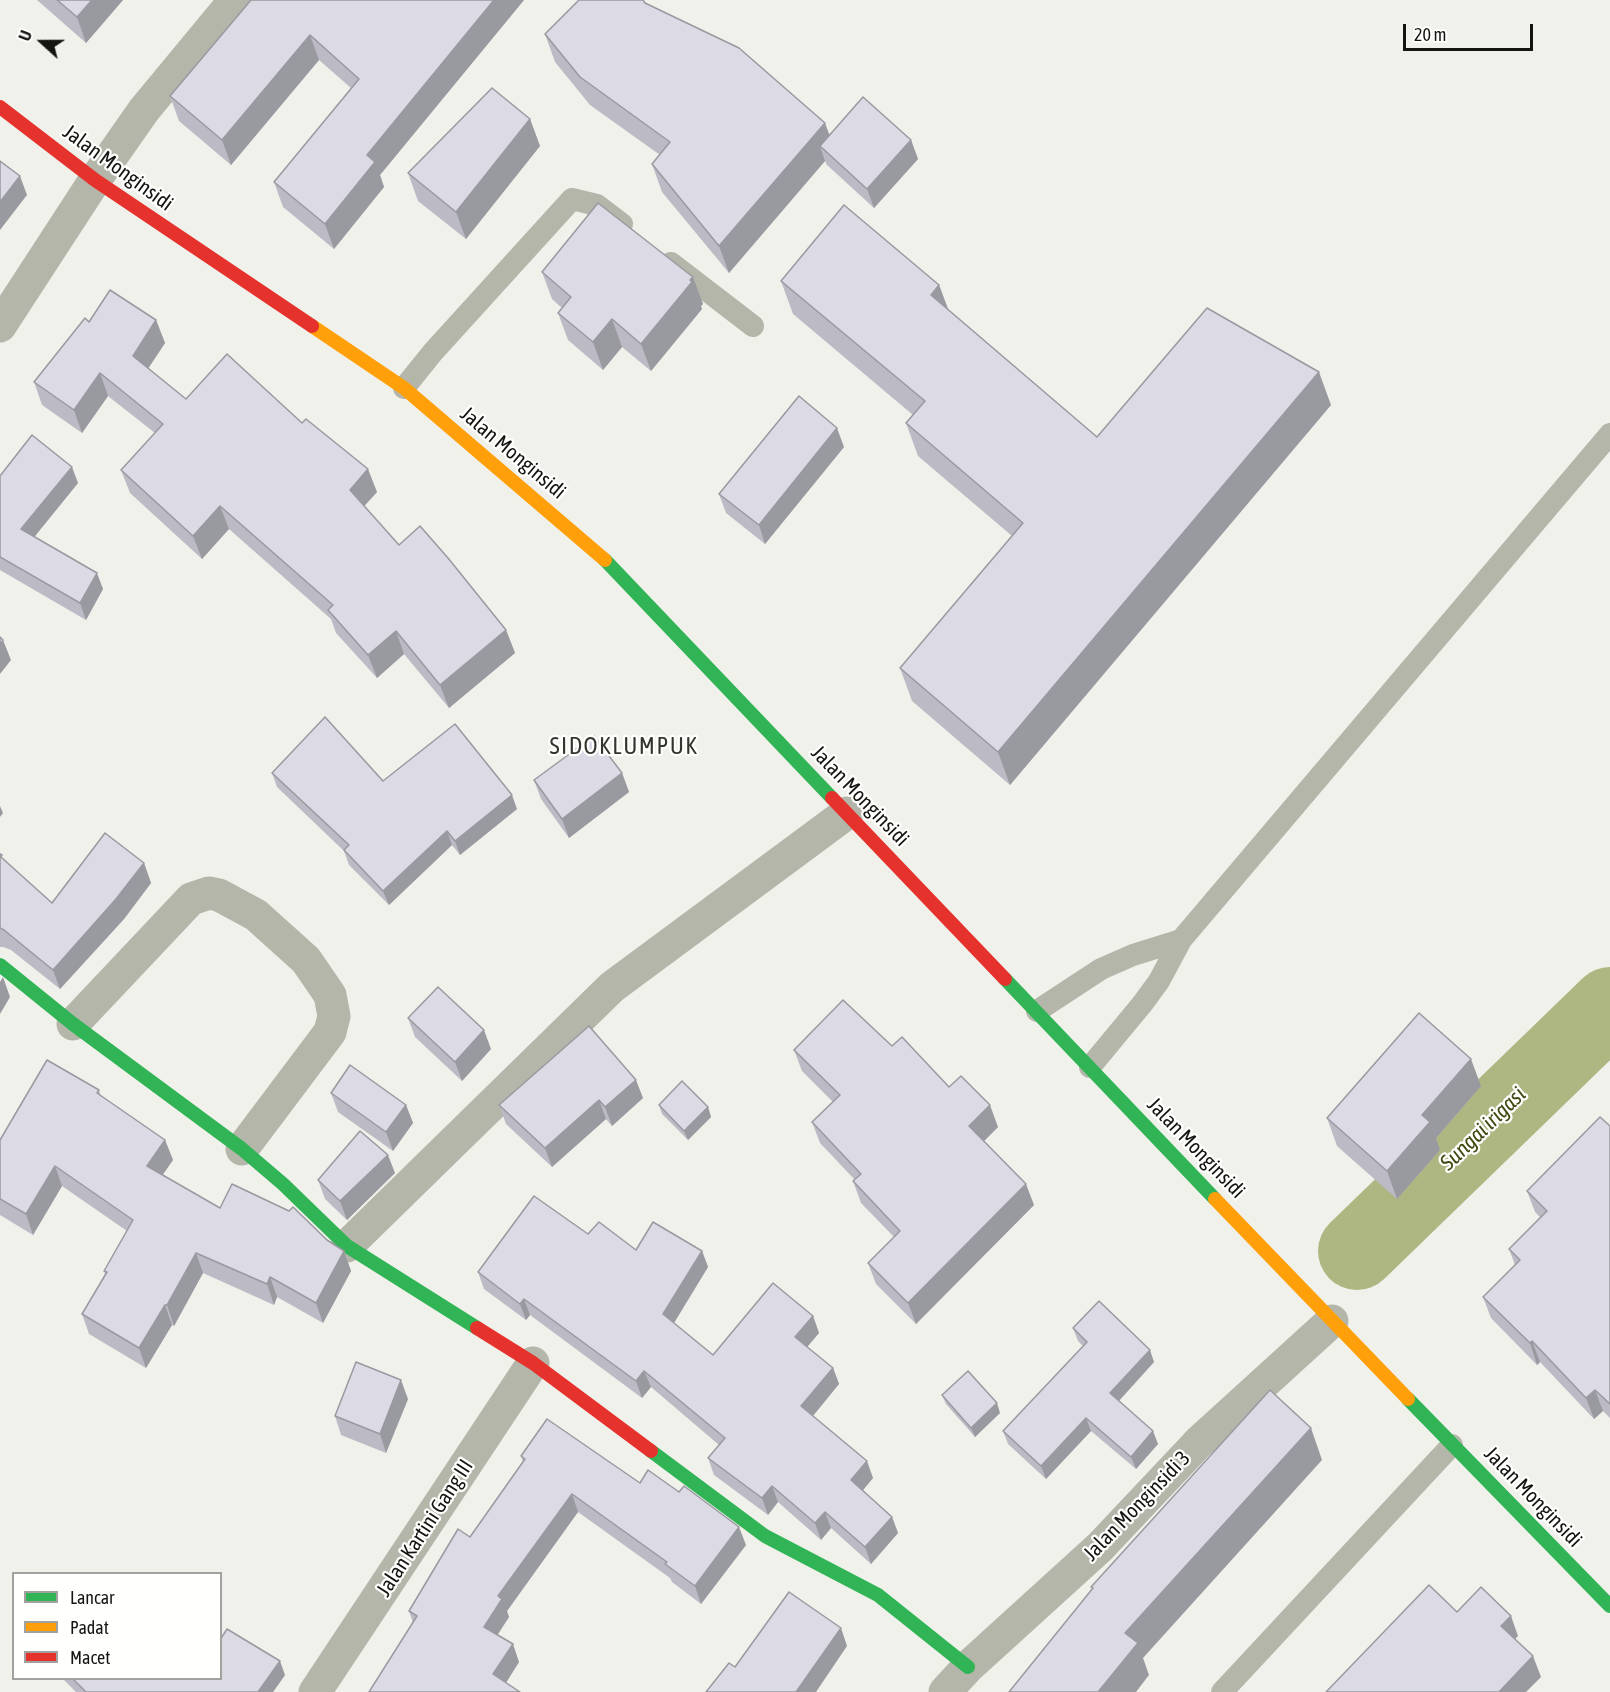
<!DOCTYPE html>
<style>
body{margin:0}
#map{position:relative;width:1610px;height:1692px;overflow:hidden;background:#f0f1eb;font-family:"Asap Condensed",sans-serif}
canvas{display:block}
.legend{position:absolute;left:12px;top:1572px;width:210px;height:108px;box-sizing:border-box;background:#fffffd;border:2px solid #a1a19f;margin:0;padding:8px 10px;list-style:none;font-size:18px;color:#141511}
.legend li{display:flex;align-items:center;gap:12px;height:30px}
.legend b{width:30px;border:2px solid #a1a19f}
.north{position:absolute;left:12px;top:12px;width:60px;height:60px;-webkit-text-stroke:4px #fffffd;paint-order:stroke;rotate:291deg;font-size:16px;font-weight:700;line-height:24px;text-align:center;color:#141511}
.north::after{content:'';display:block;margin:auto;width:21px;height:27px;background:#141511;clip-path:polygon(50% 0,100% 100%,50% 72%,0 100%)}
.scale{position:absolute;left:1403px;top:24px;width:130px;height:27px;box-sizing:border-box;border:3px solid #141511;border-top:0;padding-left:8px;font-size:18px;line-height:21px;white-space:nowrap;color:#141511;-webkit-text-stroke:4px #fffffd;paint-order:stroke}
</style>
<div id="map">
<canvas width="1610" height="1692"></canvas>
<ul class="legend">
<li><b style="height:8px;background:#30b455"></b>Lancar</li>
<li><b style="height:8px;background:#ff9f0a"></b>Padat</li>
<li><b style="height:8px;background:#e5322d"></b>Macet</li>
</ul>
<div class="north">U</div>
<div class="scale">20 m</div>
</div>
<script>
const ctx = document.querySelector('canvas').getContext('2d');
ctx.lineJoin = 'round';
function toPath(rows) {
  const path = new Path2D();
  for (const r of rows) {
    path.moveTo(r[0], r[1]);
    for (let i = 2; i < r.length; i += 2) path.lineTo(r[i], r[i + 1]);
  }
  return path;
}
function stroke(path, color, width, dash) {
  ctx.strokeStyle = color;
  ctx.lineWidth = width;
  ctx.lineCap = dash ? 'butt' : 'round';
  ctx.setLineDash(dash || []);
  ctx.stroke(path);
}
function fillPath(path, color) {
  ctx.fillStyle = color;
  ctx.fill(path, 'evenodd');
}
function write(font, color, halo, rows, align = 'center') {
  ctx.font = font + ' "Asap Condensed",sans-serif';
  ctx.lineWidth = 4.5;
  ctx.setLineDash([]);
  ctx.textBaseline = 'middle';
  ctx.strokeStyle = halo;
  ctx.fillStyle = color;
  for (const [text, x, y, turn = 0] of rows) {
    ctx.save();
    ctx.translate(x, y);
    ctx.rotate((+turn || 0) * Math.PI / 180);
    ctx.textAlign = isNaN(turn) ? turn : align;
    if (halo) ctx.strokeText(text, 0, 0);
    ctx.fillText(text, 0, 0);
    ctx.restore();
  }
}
stroke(toPath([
 [1357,1251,1610,1006]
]), '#aeb682', 78);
stroke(toPath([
 [671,263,753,326],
 [404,388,433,352,572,199,597,205,622,224],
 [1037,1011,1101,969,1133,955,1181,940],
 [1090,1067,1143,1003,1159,981,1181,940,1610,434],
 [1222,1692,1452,1445]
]), '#b4b6aa', 22);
stroke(toPath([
 [0,326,95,180,144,110,235,0],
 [73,1024,191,899,209,893,219,895,256,915,306,960,330,995,334,1016,330,1032,242,1149],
 [347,1246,612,987,847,813],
 [315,1692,533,1363],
 [945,1692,968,1667,1100,1547,1199,1442,1332,1321]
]), '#b4b6aa', 33);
stroke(toPath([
 [605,560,832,798],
 [0,965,73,1024,242,1149,283,1184,347,1246,477,1328],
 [1005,979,1215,1199],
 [1408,1399,1610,1606],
 [651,1451,765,1536,878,1595,968,1667]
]), '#30b455', 14);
stroke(toPath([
 [312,326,404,388,605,560],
 [1215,1199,1408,1399]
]), '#ff9f0a', 14);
stroke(toPath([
 [0,107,95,180,312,326],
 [832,798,1005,979],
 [477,1328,533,1363,651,1451]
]), '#e5322d', 14);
fillPath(toPath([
 [37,0,123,0,86,43],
 [251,0,524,0,380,175,384,187,334,249,283,207,274,182,351,88,319,60,231,165,179,121,170,96],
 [645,3,825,123,829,135,911,140,918,159,874,208,827,165,825,161,729,273,662,192,652,164,660,155,590,105,555,62,545,34],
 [530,119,540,146,466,239,418,201,408,173],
 [542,272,693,277,703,304,701,306,702,309,651,371,622,347,603,370,568,340,558,313,562,308,552,299],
 [781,281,939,285,948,309,1097,437,1331,405,1010,785,912,701,900,668,1012,536,918,456,906,423,913,415,793,314],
 [156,320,165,343,148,369,186,399,377,492,364,506,399,545,506,630,515,653,449,708,404,654,377,678,336,633,331,619,229,529,202,559,130,493,121,470,155,433,108,396,82,433,42,405,34,382,89,322],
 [844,447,765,544,726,513,719,494],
 [0,476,78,483,34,537,103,589,86,620,0,570],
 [272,773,383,781,517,809,460,855,452,845,389,905,349,865,344,851,277,787],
 [622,773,629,792,569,838,541,799,534,780],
 [0,854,3,859,52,903,144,863,151,883,124,919,60,989,11,950,3,947,0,947],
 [408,1018,491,1049,462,1081,415,1037],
 [892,1046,949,1087,998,1127,984,1141,1034,1205,916,1324,876,1284,868,1263,894,1237,861,1203,853,1181,855,1180,820,1143,812,1122,833,1102,802,1071,794,1050],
 [1481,1086,1436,1138,1440,1150,1397,1199,1337,1146,1327,1118],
 [99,1090,101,1096,165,1140,173,1160,162,1175,220,1208,327,1240,344,1251,351,1271,323,1323,277,1297,274,1305,203,1273,174,1326,172,1325,146,1368,89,1334,82,1314,105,1274,104,1271,127,1231,62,1186,33,1235,0,1215,0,1140],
 [331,1093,406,1105,413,1123,393,1151,338,1112],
 [643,1098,612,1126,606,1119,552,1167,506,1124,499,1105],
 [659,1105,708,1107,711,1117,688,1140,662,1114],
 [1610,1126,1610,1418,1603,1411,1594,1419,1540,1362,1537,1365,1491,1318,1483,1297,1515,1265,1509,1249,1540,1217,1535,1212,1527,1191],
 [395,1173,347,1220,325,1199,318,1180],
 [588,1234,636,1250,702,1251,708,1267,674,1323,713,1355,813,1316,819,1333,807,1347,833,1368,839,1384,813,1416,873,1478,863,1490,892,1517,898,1533,871,1564,831,1528,821,1540,778,1502,768,1515,714,1475,708,1458,719,1445,651,1387,642,1398,530,1315,526,1320,484,1289,478,1272],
 [1073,1328,1154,1362,1119,1401,1158,1444,1136,1469,1091,1431,1046,1479,1008,1444,1003,1431,1083,1346,1078,1341],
 [942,1395,1000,1413,975,1437,946,1404],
 [408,1399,386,1453,341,1435,335,1416],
 [521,1456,640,1483,746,1545,701,1604,672,1582,670,1578,578,1512,507,1611,509,1617,497,1635,519,1662,506,1683,413,1623,409,1611,470,1537,523,1462],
 [285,1675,273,1692,76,1692,62,1678,220,1678]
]), '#bcbbc5');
fillPath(toPath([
 [92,0,123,0,86,43,77,17],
 [494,0,524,0,380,175,384,187,334,249,325,224,367,155],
 [310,35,319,60,231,165,222,140],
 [530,119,540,146,466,239,456,212],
 [825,123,835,150,820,146,825,161,729,273,719,246],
 [911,140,918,159,874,208,867,189],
 [20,176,27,195,0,230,0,202],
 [693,277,703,304,701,306,702,309,651,371,641,344],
 [939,285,951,317,931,295],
 [612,319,622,347,603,370,593,342],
 [156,320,165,343,141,379,133,356],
 [1319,372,1331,405,1010,785,998,752],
 [100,373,108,396,82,433,74,410],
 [837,428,844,447,765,544,759,525],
 [72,467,78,483,27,546,21,529],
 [368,469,377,492,358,513,350,490],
 [220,506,229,529,202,559,193,536],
 [97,573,103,589,86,620,80,603],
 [506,630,515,653,449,708,440,685],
 [396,631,404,654,377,678,368,655],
 [3,640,11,660,0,674,0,645],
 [622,773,629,792,569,838,562,819],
 [512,795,517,809,460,855,455,841],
 [0,806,3,813,0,817],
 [447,831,452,845,389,905,383,891],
 [144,863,151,883,124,919,60,989,53,970],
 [3,977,10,997,0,1014,0,982],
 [484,1030,491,1049,462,1081,455,1062],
 [1471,1059,1481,1086,1436,1138,1440,1150,1397,1199,1387,1171,1422,1115],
 [636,1080,643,1098,612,1126,605,1107],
 [599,1100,606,1119,552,1167,545,1148],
 [406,1105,413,1123,393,1151,386,1132],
 [990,1105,998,1127,977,1148,969,1126],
 [708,1107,711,1117,688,1140,684,1131],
 [165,1140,173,1160,155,1186,147,1166],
 [388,1155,395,1173,347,1220,340,1201],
 [55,1166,62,1186,33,1235,26,1214],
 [1026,1184,1034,1205,916,1324,908,1303],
 [344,1251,351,1271,323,1323,316,1303],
 [702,1251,708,1267,669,1331,663,1314],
 [196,1253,203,1273,174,1326,167,1305],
 [270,1277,277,1297,274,1305,267,1284],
 [524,1299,530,1315,526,1320,520,1304],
 [165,1305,172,1325,146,1368,139,1348],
 [813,1316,819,1333,801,1354,795,1337],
 [1532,1341,1540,1362,1537,1365,1530,1343],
 [1150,1350,1154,1362,1115,1405,1110,1393],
 [833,1368,839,1384,807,1423,801,1406],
 [644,1371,651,1387,642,1398,636,1381],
 [401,1380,408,1399,386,1453,380,1434],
 [1595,1390,1603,1411,1594,1419,1586,1398],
 [997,1403,1000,1413,975,1437,971,1428],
 [1086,1418,1091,1431,1046,1479,1041,1466],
 [1311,1428,1322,1460,1143,1658,1149,1675,1136,1692,1098,1692,1125,1633],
 [1153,1431,1158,1444,1136,1469,1131,1457],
 [867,1461,873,1478,858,1496,851,1480],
 [772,1486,778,1502,768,1515,762,1498],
 [572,1494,578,1512,507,1611,509,1617,491,1645,484,1627,498,1596],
 [825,1512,831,1528,821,1540,815,1523],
 [892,1517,898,1533,871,1564,865,1547],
 [739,1527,746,1545,701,1604,695,1586],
 [1511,1616,1518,1636,1508,1646,1501,1626],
 [841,1628,847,1646,816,1692,796,1692],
 [513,1644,519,1662,500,1692,493,1674],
 [1533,1656,1541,1677,1526,1692,1499,1692],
 [280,1661,285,1675,273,1692,258,1692]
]), '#9999a0');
const building = toPath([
 [57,0,92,0,77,17,57,0],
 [251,0,494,0,367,155,375,162,325,224,274,182,359,79,310,35,222,140,170,96,251,0],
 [579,0,643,0,645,3,739,48,825,123,719,246,652,164,670,142,580,77,545,34,579,0],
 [492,88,530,119,456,212,408,173,492,88],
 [863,97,911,140,867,189,820,146,863,97],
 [0,161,20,176,0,202,0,161],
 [598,203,693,277,690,280,692,282,641,344,612,319,593,342,558,313,571,297,542,272,598,203],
 [844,205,939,285,931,295,1097,437,1207,308,1319,372,998,752,900,668,1023,523,906,423,925,401,781,281,844,205],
 [110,290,156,320,133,356,186,399,227,354,302,423,306,419,368,469,350,490,399,545,420,526,448,558,506,630,440,685,396,631,368,655,328,610,333,605,220,506,193,536,121,470,163,424,100,373,74,410,34,382,85,318,89,322,110,290],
 [799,396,837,428,759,525,719,494,799,396],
 [32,435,72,467,21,529,97,573,80,603,0,557,0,476,32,435],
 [0,637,3,640,0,645,0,637],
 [325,717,383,781,455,724,512,795,455,841,447,831,383,891,344,850,349,845,272,773,325,717],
 [594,736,622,773,562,819,534,780,594,736],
 [105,833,144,863,116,899,53,970,4,930,0,928,0,854,2,855,1,857,52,903,105,833],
 [438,987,484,1030,455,1062,408,1018,438,987],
 [843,1000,892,1046,902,1037,949,1087,961,1076,990,1105,969,1126,1026,1184,908,1303,868,1263,900,1231,853,1181,861,1174,812,1122,840,1095,794,1050,843,1000],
 [1419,1013,1471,1059,1422,1115,1430,1122,1387,1171,1327,1118,1419,1013],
 [589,1026,636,1080,605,1107,599,1100,545,1148,499,1105,589,1026],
 [47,1060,99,1090,97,1093,165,1140,147,1166,220,1208,232,1184,289,1211,293,1207,327,1240,344,1251,316,1303,270,1277,267,1284,196,1253,167,1305,165,1305,139,1348,82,1314,107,1272,104,1271,133,1220,55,1166,26,1214,0,1199,0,1140,47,1060],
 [350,1065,406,1105,386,1132,331,1093,350,1065],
 [682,1081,708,1107,684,1131,659,1105,682,1081],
 [1600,1117,1610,1126,1610,1404,1595,1390,1586,1398,1532,1341,1530,1343,1483,1297,1520,1260,1509,1249,1547,1211,1527,1191,1600,1117],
 [360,1131,388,1155,340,1201,318,1180,360,1131],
 [534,1196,588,1234,599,1222,636,1250,653,1222,702,1251,663,1314,713,1355,773,1283,813,1316,795,1337,833,1368,801,1406,867,1461,851,1480,892,1517,865,1547,825,1512,815,1523,772,1486,762,1498,708,1458,725,1438,644,1371,636,1381,524,1299,520,1304,478,1272,534,1196],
 [1099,1301,1150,1350,1110,1393,1153,1431,1131,1457,1086,1418,1041,1466,1003,1431,1087,1342,1073,1328,1099,1301],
 [356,1362,401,1380,380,1434,335,1416,356,1362],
 [968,1371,997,1403,971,1428,942,1395,968,1371],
 [1270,1390,1311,1428,1125,1633,1138,1643,1098,1692,1009,1692,1093,1588,1091,1587,1270,1390],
 [547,1419,640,1483,648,1470,679,1492,684,1486,739,1527,695,1586,665,1564,667,1562,572,1494,498,1596,502,1599,484,1627,513,1644,493,1674,520,1692,369,1692,417,1616,409,1611,458,1529,470,1537,525,1459,521,1456,547,1419],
 [1429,1585,1457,1612,1481,1587,1511,1616,1501,1626,1533,1656,1499,1692,1326,1692,1429,1585],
 [789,1592,841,1628,796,1692,706,1692,729,1663,735,1667,789,1592],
 [227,1629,280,1661,258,1692,86,1692,72,1678,220,1678,220,1640,227,1629]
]);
fillPath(building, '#dbdae5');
stroke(building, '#9999a0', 1.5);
write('21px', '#141511', '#fffffd', [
 ["Jalan Monginsidi",118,168,36],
 ["Jalan Monginsidi",513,453,40],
 ["Jalan Monginsidi",860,796,46],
 ["Jalan Monginsidi",1196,1148,46],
 ["Jalan Monginsidi",1533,1497,46],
 ["Jalan Monginsidi 3",1137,1506,-46],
 ["Jalan Kartini Gang III",425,1528,-57]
]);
write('italic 22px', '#414812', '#fffffd', [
 ["Sungai irigasi",1483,1129,-44]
]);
ctx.letterSpacing = '1.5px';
write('24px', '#34352e', '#fffffd', [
 ["SIDOKLUMPUK",624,746]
]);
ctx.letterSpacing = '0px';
</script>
